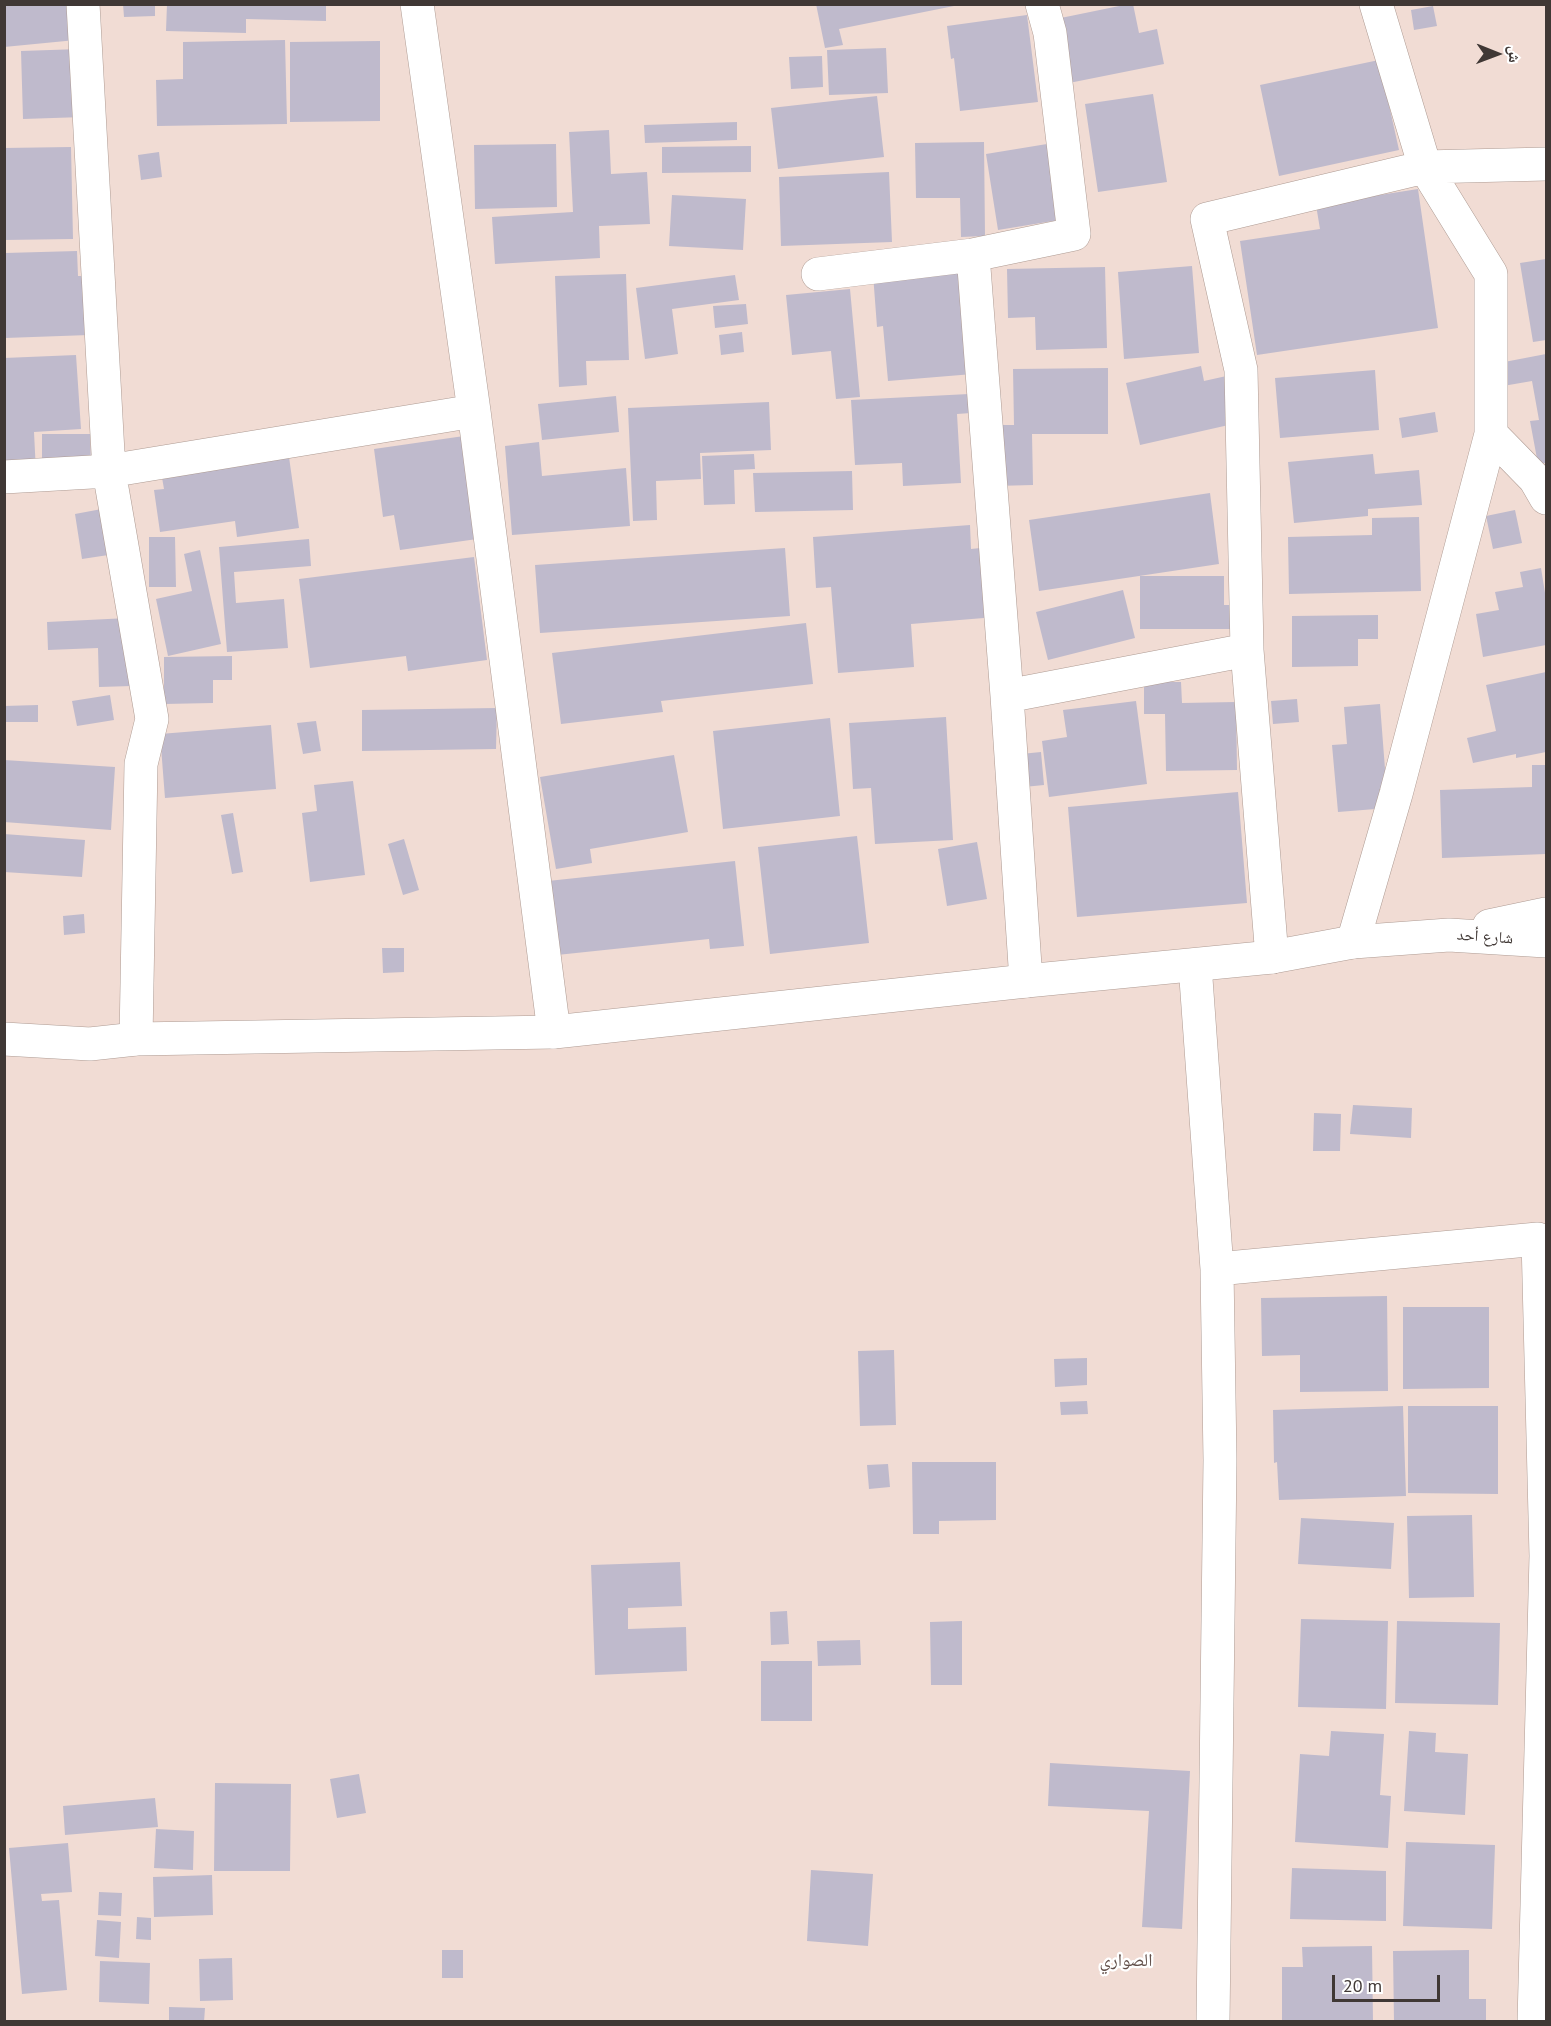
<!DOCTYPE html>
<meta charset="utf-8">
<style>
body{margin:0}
#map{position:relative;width:1551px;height:2026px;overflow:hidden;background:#f1dcd4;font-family:"PT Sans","Noto Naskh Arabic",sans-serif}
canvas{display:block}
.frame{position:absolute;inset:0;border:6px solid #403835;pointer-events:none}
.north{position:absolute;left:1467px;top:24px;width:60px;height:60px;-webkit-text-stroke:4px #fff;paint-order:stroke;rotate:91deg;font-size:16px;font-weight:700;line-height:24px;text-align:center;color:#403835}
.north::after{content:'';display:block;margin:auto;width:21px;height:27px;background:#403835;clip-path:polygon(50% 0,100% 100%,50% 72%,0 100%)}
.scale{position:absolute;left:1332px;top:1975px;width:108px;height:27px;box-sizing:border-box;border:3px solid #403835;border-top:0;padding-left:8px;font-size:18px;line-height:21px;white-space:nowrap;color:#403835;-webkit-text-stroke:4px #fff;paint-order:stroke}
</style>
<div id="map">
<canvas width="1551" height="2026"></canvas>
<div class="frame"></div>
<div class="north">ش</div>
<div class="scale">20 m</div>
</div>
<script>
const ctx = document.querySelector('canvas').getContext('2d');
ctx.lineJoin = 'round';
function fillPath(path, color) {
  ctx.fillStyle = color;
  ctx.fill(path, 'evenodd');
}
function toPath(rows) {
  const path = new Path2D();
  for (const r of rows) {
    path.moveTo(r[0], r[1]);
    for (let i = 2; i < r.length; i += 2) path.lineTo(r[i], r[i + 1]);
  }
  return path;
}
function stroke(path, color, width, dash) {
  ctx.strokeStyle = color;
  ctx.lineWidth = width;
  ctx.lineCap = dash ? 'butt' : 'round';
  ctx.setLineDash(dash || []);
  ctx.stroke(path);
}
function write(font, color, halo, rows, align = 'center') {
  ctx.font = font + ' "PT Sans","Noto Naskh Arabic",sans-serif';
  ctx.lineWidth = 4.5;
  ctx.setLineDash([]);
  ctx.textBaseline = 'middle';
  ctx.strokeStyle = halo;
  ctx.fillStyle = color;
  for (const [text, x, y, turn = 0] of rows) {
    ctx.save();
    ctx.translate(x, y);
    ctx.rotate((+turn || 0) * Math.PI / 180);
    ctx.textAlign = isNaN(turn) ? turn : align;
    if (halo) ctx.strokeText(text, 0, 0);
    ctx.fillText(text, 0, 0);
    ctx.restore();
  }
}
fillPath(toPath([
 [4,4,72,4,76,40,4,47],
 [123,4,155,4,155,16,124,17],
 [167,4,326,4,326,21,246,19,246,33,166,31],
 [816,4,954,4,954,6,839,29,843,45,825,48],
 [1129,4,1133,4,1139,33,1157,29,1164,64,1064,84,1051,20],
 [1433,6,1437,26,1414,30,1411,10],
 [1027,15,1038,102,960,111,954,58,951,59,947,26],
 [285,40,287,124,157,126,156,80,183,79,183,42],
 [380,41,380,121,290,122,290,42],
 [886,48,888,93,829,95,827,50],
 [80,49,83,117,23,119,21,51],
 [822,56,823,87,791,89,789,57],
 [1379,60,1399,150,1279,176,1260,85],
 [1153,94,1167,182,1098,192,1085,104],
 [877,96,884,157,778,169,771,108],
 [737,122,737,140,645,143,644,125],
 [609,130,611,174,647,172,650,224,599,226,600,258,495,264,492,217,573,212,569,132],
 [984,142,985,236,961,237,960,198,916,198,915,143],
 [556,144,557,207,475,209,474,145],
 [1047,144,1059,220,998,230,986,154],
 [751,146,751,172,662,173,662,147],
 [71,147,73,239,4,240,4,148],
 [159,152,162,177,141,180,138,155],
 [889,172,892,242,781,246,779,177],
 [1418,189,1438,328,1257,355,1240,241,1320,229,1316,205],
 [672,195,746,199,743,250,669,246],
 [77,251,78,276,86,276,89,335,5,338,5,253],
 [1546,259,1546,340,1533,342,1520,263],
 [1192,266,1199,353,1124,359,1118,272],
 [964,267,973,374,888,381,883,326,877,327,873,274],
 [1105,267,1107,348,1036,350,1035,317,1008,318,1007,269],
 [626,274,629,360,586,361,587,385,559,387,555,276],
 [735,275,739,300,672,309,678,354,645,359,636,288],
 [850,289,860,397,836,399,831,351,792,355,786,295],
 [746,304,748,324,715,328,713,306],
 [742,332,744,352,721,355,719,335],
 [1546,354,1546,463,1538,464,1530,421,1539,420,1532,381,1503,386,1499,363],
 [76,355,81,429,34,432,36,472,4,473,4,358],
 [1201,366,1204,381,1231,375,1242,422,1140,445,1126,383],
 [1108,368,1108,434,1032,434,1033,485,995,486,994,425,1014,425,1013,369],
 [1375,370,1379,430,1280,438,1275,378],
 [969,394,971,413,957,414,961,483,903,486,902,463,855,465,851,400],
 [616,396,619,432,542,440,538,404],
 [769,402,771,450,700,453,701,479,656,481,657,520,633,521,628,408],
 [1435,412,1438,432,1402,438,1399,418],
 [42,434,90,434,91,463,42,463],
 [464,436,477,539,400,550,394,515,383,517,374,449],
 [539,442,542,476,626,468,630,526,512,535,505,446],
 [754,454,755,469,734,470,735,504,704,505,702,456],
 [1373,454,1375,474,1419,470,1422,505,1368,509,1368,516,1294,523,1288,462],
 [289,457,299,528,237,537,235,521,160,532,154,490,164,489,160,466],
 [852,471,853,510,755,512,753,473],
 [1210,493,1219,564,1039,591,1029,520],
 [107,508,115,554,82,559,75,514],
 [1515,510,1522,543,1493,549,1486,516],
 [1419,517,1421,591,1289,594,1288,537,1372,535,1372,518],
 [970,525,971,549,990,547,996,617,911,624,914,667,838,673,831,587,816,588,813,537],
 [149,537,175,537,176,587,149,587],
 [309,539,311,566,234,572,236,603,284,599,288,648,227,652,219,547],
 [785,548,790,616,540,633,535,565],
 [200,550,221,644,168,656,156,599,192,591,184,554],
 [474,557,487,660,408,671,406,656,310,668,299,579],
 [1541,568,1546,599,1546,645,1483,657,1476,614,1499,610,1495,592,1523,587,1520,572],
 [1140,576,1224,576,1224,605,1233,605,1233,629,1140,629],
 [1123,590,1135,638,1048,660,1036,612],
 [1378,615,1378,639,1358,639,1358,666,1292,667,1292,616],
 [128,618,132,686,99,687,98,648,48,650,47,622],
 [806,623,813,684,661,701,663,712,561,724,552,653],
 [232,656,232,680,213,680,213,703,164,704,164,657],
 [1546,672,1546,752,1516,758,1516,754,1473,763,1467,738,1496,731,1486,685],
 [1144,682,1181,682,1182,703,1236,702,1237,770,1166,771,1165,714,1144,714],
 [110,695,114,720,77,726,72,701],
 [1297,699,1299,722,1273,724,1271,701],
 [1136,701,1147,784,1049,797,1042,741,1067,737,1063,710],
 [1380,704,1388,808,1338,812,1332,745,1347,744,1344,707],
 [38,705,38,722,4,722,4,706],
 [497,708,496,749,362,751,362,710],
 [946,717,953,840,875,844,871,788,853,789,849,723],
 [830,718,840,816,723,829,713,731],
 [316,721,321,751,303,754,297,723],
 [271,725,276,789,165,798,160,734],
 [1041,752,1044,785,1014,788,1011,755],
 [674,755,688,832,590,849,592,863,556,869,540,777],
 [4,760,115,767,111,830,4,822],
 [1532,765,1546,765,1546,854,1442,858,1440,790,1532,787],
 [353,781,365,875,310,882,302,813,317,811,314,785],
 [1238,792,1247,903,1077,917,1068,807],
 [233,813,243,872,232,874,221,815],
 [4,834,85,840,82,877,4,872],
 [857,836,869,943,770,954,758,847],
 [404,839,419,890,403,895,388,844],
 [977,842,987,899,947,906,938,849],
 [735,861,744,946,710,949,709,939,557,955,548,881],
 [84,914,85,933,64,935,63,916],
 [382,948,404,948,404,972,383,973],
 [1353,1105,1412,1108,1411,1138,1350,1134],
 [1314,1113,1341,1114,1340,1151,1313,1151],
 [1387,1296,1388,1391,1300,1392,1300,1355,1262,1356,1261,1298],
 [1403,1307,1489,1307,1489,1388,1403,1389],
 [894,1350,896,1425,860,1426,858,1351],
 [1087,1358,1087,1385,1055,1387,1054,1359],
 [1087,1401,1088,1414,1061,1415,1060,1402],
 [1403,1406,1406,1496,1279,1500,1277,1462,1274,1463,1273,1410],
 [1408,1406,1498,1406,1498,1494,1408,1493],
 [912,1462,996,1462,996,1520,939,1521,939,1534,913,1534],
 [888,1464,890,1487,869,1489,867,1465],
 [1472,1515,1474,1597,1409,1598,1407,1516],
 [1301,1518,1394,1523,1391,1569,1298,1564],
 [680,1562,682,1606,628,1608,628,1629,686,1627,687,1671,595,1675,591,1565],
 [787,1611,789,1644,771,1645,770,1612],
 [1301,1619,1388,1621,1386,1709,1298,1707],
 [962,1621,962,1685,931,1685,930,1622],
 [1397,1621,1500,1623,1498,1705,1395,1703],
 [860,1640,861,1665,818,1666,817,1641],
 [761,1661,812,1661,812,1721,761,1721],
 [1331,1731,1384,1734,1380,1795,1391,1796,1388,1848,1295,1842,1300,1754,1329,1756],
 [1409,1731,1436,1733,1435,1752,1468,1754,1465,1815,1404,1811],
 [1050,1763,1190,1771,1182,1929,1142,1927,1149,1811,1048,1806],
 [359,1774,366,1813,337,1818,330,1779],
 [215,1783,291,1784,290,1871,214,1871],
 [155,1798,158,1827,65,1835,63,1806],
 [156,1829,194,1831,193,1870,154,1868],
 [1406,1842,1495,1845,1492,1929,1403,1926],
 [68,1843,72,1892,41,1894,42,1901,59,1900,67,1990,22,1994,9,1848],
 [1292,1868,1386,1871,1386,1921,1290,1919],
 [811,1870,873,1874,868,1946,807,1941],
 [212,1875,213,1915,154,1917,153,1877],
 [99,1892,122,1893,121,1916,98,1915],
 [137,1917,151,1918,151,1940,136,1939],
 [97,1920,121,1922,119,1958,95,1956],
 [1372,1946,1373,2022,1282,2022,1282,1967,1303,1967,1302,1947],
 [442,1950,463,1950,463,1978,442,1978],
 [1469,1950,1469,1999,1486,1999,1486,2022,1394,2022,1393,1951],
 [232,1958,233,2000,200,2001,199,1959],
 [100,1961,150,1963,149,2004,99,2002],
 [169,2007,205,2008,204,2022,169,2022]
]), '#bfbacc');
const minor = toPath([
 [83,4,109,471,152,719,141,764,136,1039],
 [417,4,474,411,554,1032],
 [818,274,973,255],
 [1491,434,1535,479,1546,498],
 [4,477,109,471,474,411],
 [1007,696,1247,650],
 [1353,942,1396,794,1491,434,1491,274,1425,167,1376,4],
 [1272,957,1247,650,1241,370,1207,219,1425,167,1546,164],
 [1195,965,1217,1269,1538,1239,1546,1556,1534,2022],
 [1026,981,1007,696,973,255,1074,234,1050,33,1042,4],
 [1213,2022,1220,1460,1217,1269]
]);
const major = toPath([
 [1489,926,1546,914],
 [4,1039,90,1044,136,1039,554,1032,1026,981,1272,957,1353,942,1449,935,1546,941]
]);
stroke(minor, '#ae9b93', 34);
stroke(major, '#ae9b93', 34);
stroke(minor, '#fff', 33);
stroke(major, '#fff', 33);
write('16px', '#403835', '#fff', [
 ["شارع أحد",1485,937,4]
]);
write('18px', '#62504a', '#fff', [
 ["الصواري",1126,1961]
]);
</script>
